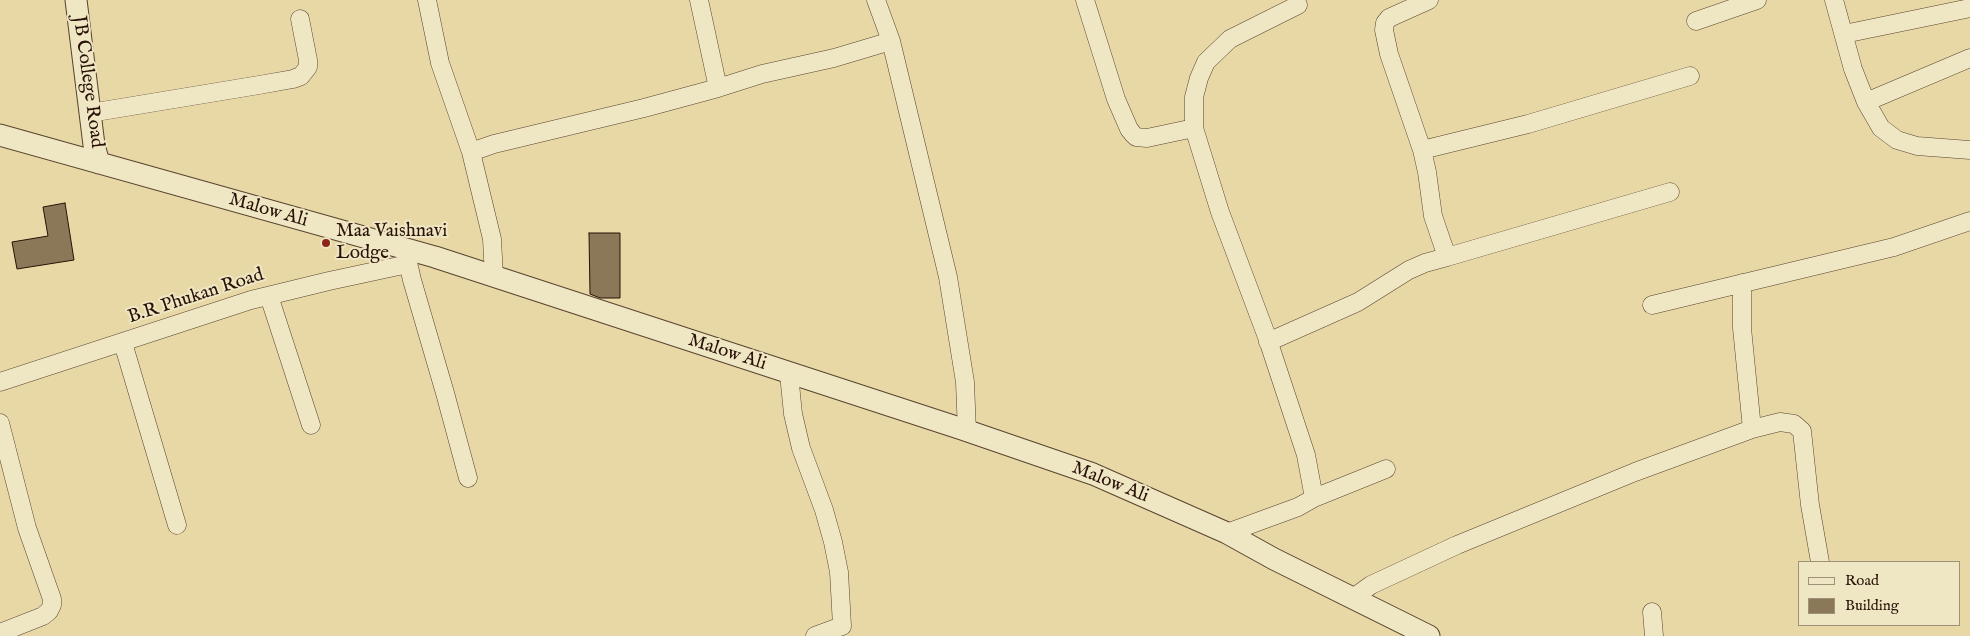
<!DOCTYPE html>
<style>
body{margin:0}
#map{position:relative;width:1970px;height:636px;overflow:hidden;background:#e7d8a5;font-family:"IM FELL English",serif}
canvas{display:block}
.legend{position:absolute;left:1798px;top:561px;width:162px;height:65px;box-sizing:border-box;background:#efe6c4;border:1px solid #9f9178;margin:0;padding:6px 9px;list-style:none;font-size:15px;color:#281106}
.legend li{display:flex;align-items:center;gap:10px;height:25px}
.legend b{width:25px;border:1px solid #9f9178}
</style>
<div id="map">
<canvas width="1970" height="636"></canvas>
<ul class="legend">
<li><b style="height:6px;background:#efe6c4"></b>Road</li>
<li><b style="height:14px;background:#8b7859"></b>Building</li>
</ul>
</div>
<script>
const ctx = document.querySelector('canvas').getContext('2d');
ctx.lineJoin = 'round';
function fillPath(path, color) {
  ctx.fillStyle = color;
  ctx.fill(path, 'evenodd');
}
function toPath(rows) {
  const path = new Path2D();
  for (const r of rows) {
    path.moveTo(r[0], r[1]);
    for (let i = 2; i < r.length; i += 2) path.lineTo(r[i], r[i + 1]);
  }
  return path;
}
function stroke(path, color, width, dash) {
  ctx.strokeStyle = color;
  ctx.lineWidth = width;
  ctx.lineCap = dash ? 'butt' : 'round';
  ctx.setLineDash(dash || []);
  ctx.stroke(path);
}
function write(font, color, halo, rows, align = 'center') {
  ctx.font = font + ' "IM FELL English",serif';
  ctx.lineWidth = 4;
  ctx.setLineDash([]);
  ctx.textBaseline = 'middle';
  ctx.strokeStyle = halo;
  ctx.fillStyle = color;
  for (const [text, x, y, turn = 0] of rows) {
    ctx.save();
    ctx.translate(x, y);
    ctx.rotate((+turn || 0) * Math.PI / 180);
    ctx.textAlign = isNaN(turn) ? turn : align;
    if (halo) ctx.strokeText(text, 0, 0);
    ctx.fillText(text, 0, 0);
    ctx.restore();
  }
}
const building = toPath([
 [65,203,74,260,17,269,12,242,48,236,43,207,65,203],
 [589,233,620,233,620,298,600,298,590,294,589,233]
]);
fillPath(building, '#8b7859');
stroke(building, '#281106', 1);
const minor = toPath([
 [427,0,440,63,471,152],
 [699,0,718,88],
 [876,0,891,41,948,277,965,382,967,432],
 [1085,0,1116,99,1129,129,1133,134,1136,137,1147,138,1194,128,1220,212,1267,337,1306,455,1314,498,1298,507,1227,533],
 [1429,0,1389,18,1385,23,1384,30,1389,54,1422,150,1528,124,1690,76],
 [1834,0,1853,69,1866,102,1881,128,1897,140,1917,146,1970,150],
 [1696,21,1757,0],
 [1844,34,1970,8],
 [1866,102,1970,58],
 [90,113,259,85,293,79,301,76,308,67,308,60,300,19],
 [1194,128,1194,97,1199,78,1206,62,1230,39,1298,5],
 [406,254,412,280,445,393,468,478],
 [1447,257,1670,192],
 [494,277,492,239,471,152,494,144,644,108,718,88,762,74,834,58,891,41],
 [1742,283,1742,328,1752,429],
 [269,296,311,425],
 [1652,305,1894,247,1970,221],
 [1268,342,1358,302,1409,270,1425,263,1447,257,1433,216,1427,172,1422,150],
 [123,343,177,525],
 [789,374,793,414,801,448,824,510,833,542,839,572,842,626,815,636],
 [0,382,251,300,329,281,408,264],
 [0,423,27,528,52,599,52,605,49,611,43,616,0,633],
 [1314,498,1386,469],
 [1353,598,1371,585,1457,545,1635,472,1752,429,1780,422,1794,424,1802,431,1810,505,1820,562],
 [1652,612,1654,636]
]);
const tertiary = toPath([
 [76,0,94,145,99,163],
 [0,135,435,257,962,429,1093,474,1227,533,1274,559,1429,636]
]);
stroke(minor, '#58432e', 19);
stroke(tertiary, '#58432e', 23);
stroke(minor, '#efe6c4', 18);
stroke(tertiary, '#efe6c4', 21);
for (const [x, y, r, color] of [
 [326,243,5,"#8f2418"]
]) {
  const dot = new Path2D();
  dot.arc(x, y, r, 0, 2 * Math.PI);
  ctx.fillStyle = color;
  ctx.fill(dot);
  stroke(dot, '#efe6c4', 2);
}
write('19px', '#281106', '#efe6c4', [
 ["JB College Road",87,82,82],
 ["Malow Ali",268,211,16],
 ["B.R Phukan Road",196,297,-18],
 ["Malow Ali",727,353,18],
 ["Malow Ali",1110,483,22]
]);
write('19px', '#281106', '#efe6c4', [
 ["Maa Vaishnavi",336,232],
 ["Lodge",336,254]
], 'left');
</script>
